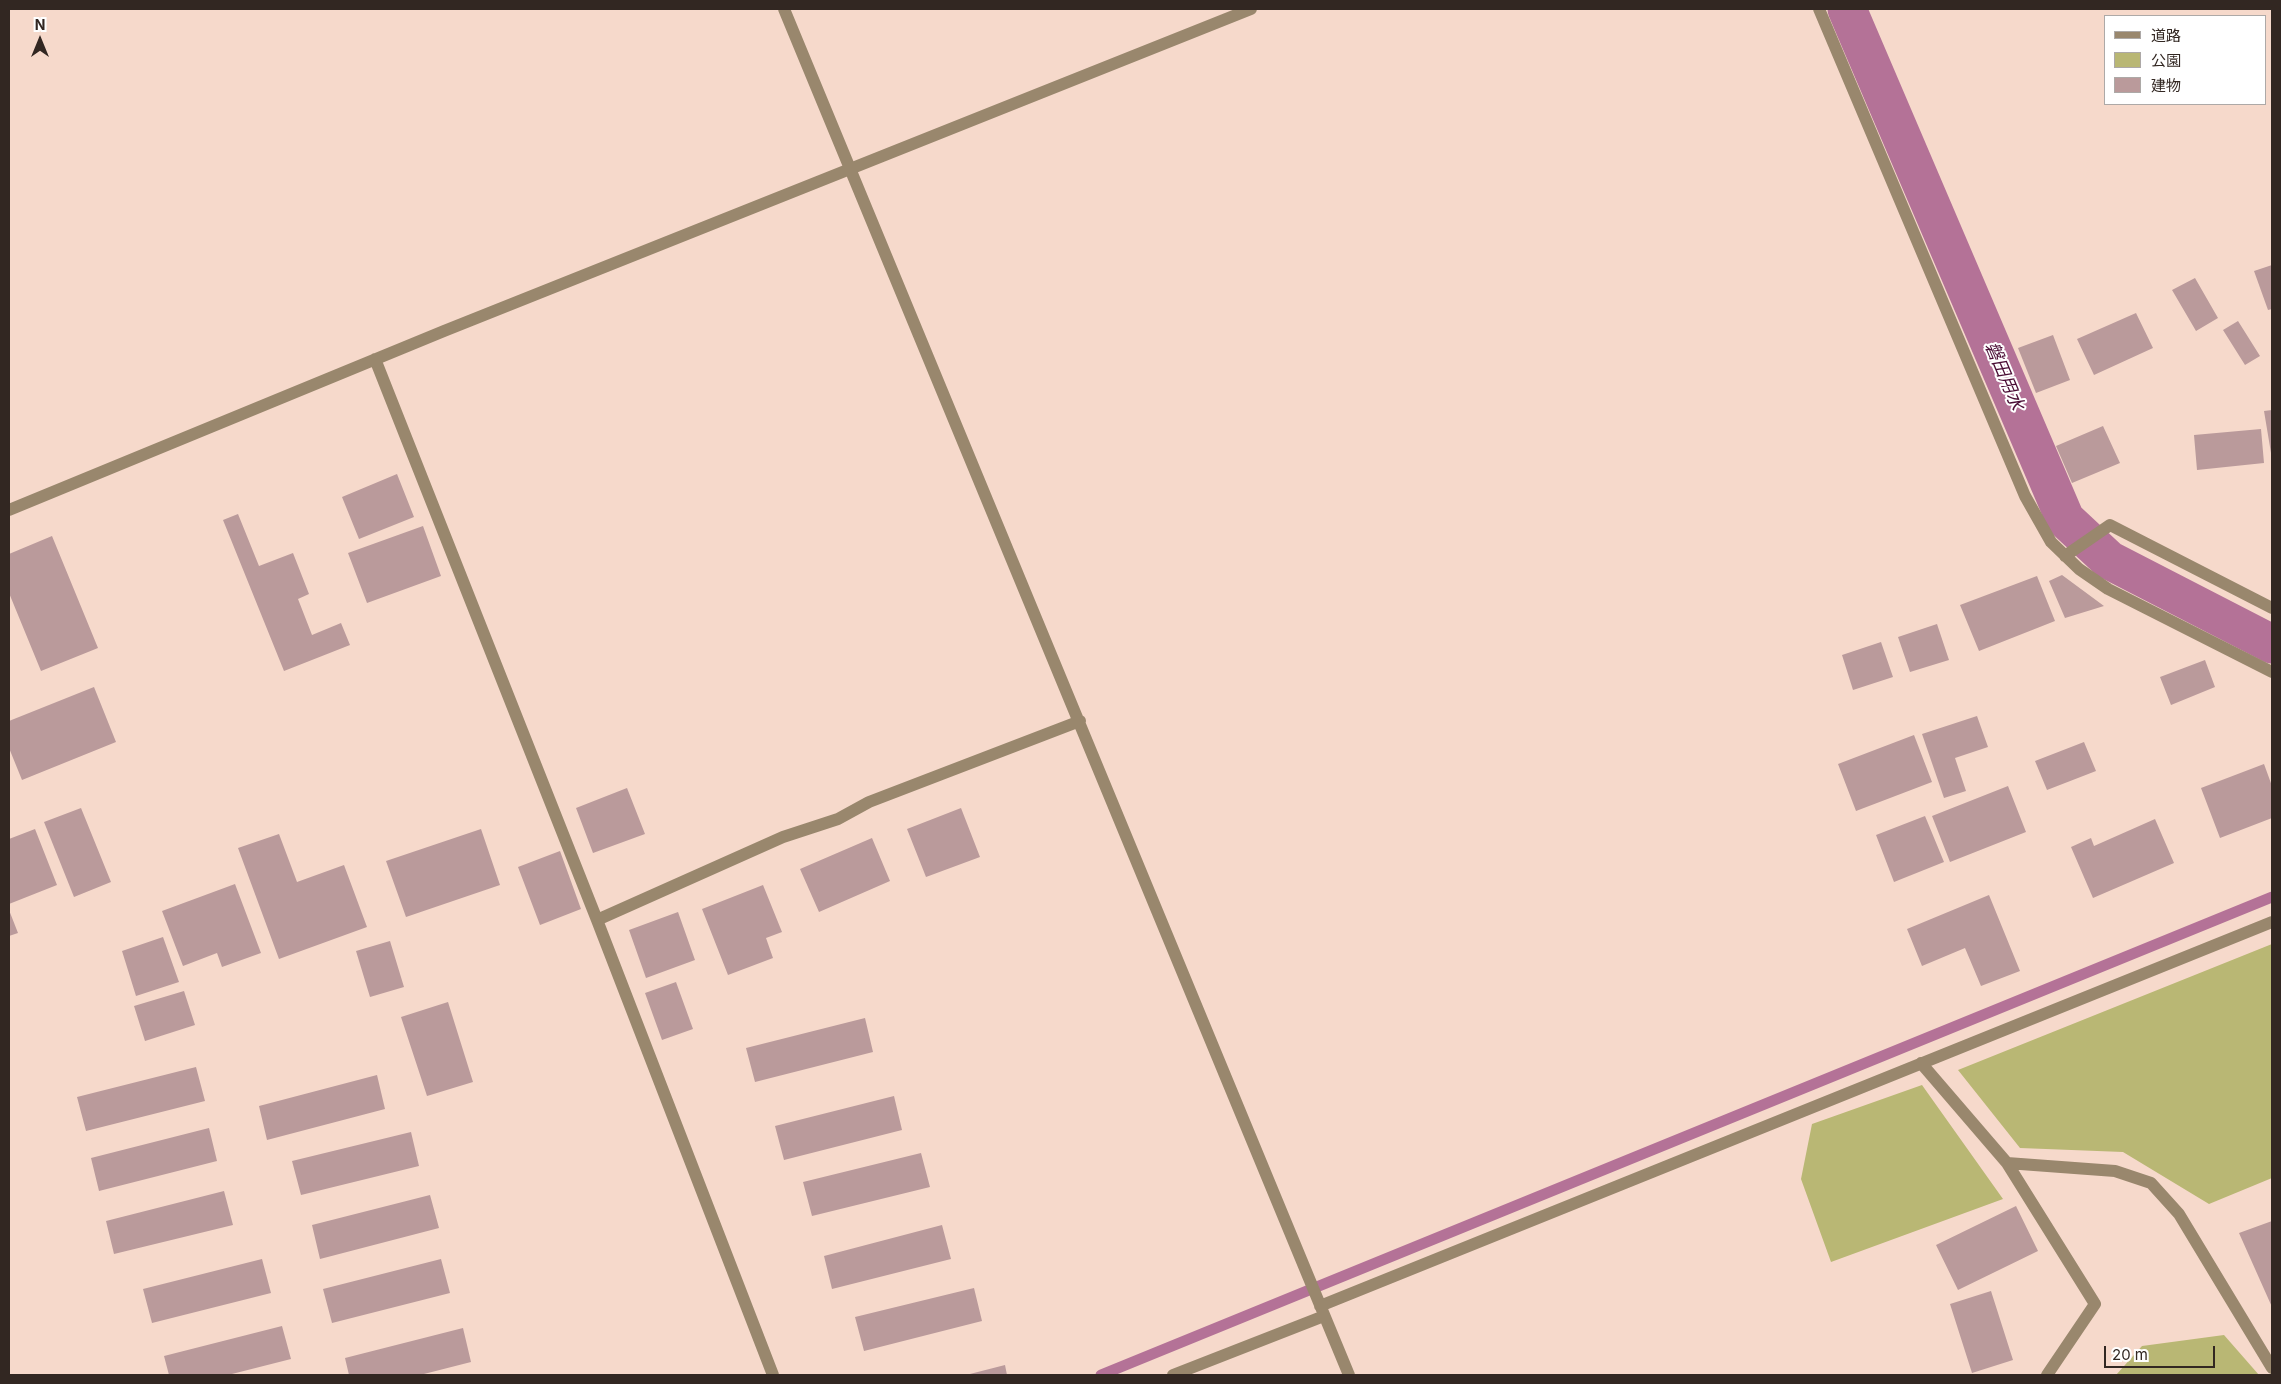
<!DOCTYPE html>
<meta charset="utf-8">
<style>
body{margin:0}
#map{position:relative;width:2281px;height:1384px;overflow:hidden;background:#f6d9cb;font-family:Inter,"Noto Sans JP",sans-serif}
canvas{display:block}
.frame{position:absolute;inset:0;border:10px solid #322722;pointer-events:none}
.legend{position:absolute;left:2104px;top:15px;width:162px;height:90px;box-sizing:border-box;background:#fff;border:1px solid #ada9a7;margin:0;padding:6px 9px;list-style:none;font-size:15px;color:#322722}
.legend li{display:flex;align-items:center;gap:10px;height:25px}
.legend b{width:25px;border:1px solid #ada9a7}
.north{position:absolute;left:15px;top:15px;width:50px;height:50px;-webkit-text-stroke:4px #fff;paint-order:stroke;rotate:0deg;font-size:14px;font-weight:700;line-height:20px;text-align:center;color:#322722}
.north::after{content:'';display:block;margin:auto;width:18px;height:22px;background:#322722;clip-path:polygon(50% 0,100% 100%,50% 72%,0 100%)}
.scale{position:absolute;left:2104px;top:1346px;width:111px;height:22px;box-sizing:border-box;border:2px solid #322722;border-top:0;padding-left:6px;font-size:15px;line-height:18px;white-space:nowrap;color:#322722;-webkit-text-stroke:4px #fff;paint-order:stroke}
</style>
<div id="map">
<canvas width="2281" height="1384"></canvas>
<div class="frame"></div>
<ul class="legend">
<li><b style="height:6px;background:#99876d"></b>道路</li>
<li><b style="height:14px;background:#b9b774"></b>公園</li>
<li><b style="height:14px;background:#ba9a9b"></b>建物</li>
</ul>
<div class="north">N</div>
<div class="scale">20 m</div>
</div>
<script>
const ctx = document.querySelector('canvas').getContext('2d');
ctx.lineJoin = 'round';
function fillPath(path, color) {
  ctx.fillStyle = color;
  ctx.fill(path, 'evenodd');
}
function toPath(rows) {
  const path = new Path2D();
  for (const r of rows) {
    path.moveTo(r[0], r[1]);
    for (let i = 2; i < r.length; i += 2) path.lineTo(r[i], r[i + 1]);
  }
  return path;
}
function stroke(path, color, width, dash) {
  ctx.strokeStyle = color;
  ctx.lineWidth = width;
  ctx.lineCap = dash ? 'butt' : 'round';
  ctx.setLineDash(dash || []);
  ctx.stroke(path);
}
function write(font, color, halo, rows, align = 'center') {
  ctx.font = font + ' Inter,"Noto Sans JP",sans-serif';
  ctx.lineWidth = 4;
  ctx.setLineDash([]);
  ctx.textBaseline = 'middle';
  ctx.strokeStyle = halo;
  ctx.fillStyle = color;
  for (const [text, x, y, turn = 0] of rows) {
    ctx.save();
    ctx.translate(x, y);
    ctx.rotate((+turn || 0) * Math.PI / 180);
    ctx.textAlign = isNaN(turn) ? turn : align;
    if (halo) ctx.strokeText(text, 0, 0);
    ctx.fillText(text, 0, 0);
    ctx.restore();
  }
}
fillPath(toPath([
 [2272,944,2272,1178,2209,1204,2123,1152,2020,1148,1958,1070],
 [1922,1085,2003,1199,1831,1262,1801,1179,1812,1124],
 [2224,1335,2259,1375,2116,1375,2142,1346]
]), '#b9b774');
stroke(toPath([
 [1101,1375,2272,897]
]), '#b47297', 11);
stroke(toPath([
 [1847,9,2065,519,2109,560,2272,644]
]), '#b47297', 39);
fillPath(toPath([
 [2272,265,2272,309,2268,310,2254,271],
 [2195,278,2218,318,2196,331,2172,290],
 [2136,313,2153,348,2094,375,2077,339],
 [2238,321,2260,356,2245,365,2223,330],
 [2053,335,2070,380,2036,393,2018,348],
 [2272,410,2272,453,2271,453,2264,411],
 [2103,426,2120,463,2072,483,2056,446],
 [2261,429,2264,463,2197,470,2194,435],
 [397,474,414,517,359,539,342,497],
 [238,514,259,566,293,553,309,594,298,599,312,635,341,623,350,645,284,671,223,520],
 [423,526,441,576,367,603,348,553],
 [52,536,98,648,41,671,9,593,9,554],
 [2062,575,2104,606,2065,618,2049,581],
 [2037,576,2055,621,1979,651,1960,605],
 [1937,624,1949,660,1910,672,1898,637],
 [1881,642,1893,677,1853,690,1842,655],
 [2205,660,2215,687,2171,705,2160,677],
 [94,687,116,742,22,780,9,748,9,721],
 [1977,716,1988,747,1955,758,1966,791,1944,798,1922,734],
 [1914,735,1932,782,1856,811,1838,764],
 [2084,742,2096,771,2047,790,2035,761],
 [2264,764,2272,786,2272,818,2220,838,2201,788],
 [2008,786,2026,832,1950,862,1932,816],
 [627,788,645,834,593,853,576,808],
 [81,808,111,882,74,897,44,822],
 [961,808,980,857,926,877,907,829],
 [1925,816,1944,862,1894,882,1876,835],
 [2155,819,2174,863,2093,898,2071,847,2091,838,2094,846],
 [35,829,57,885,9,904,9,839],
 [481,829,500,885,406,917,386,861],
 [279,834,297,882,344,865,367,927,279,959,238,848],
 [872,838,890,881,819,912,800,869],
 [560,851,581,909,540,925,518,867],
 [235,884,261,953,222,967,217,953,183,966,162,911],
 [763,885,782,932,766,938,773,958,728,975,702,909],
 [1989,895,2020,971,1981,986,1965,948,1922,966,1907,929],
 [9,910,18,933,9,936],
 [678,912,695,960,646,978,629,930],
 [163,937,179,982,136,996,122,951],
 [390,941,404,987,370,997,356,951],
 [676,982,693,1029,662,1040,645,993],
 [184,991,195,1025,145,1041,134,1006],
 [448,1002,473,1082,427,1096,401,1017],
 [865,1018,873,1052,755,1082,746,1048],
 [196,1067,205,1101,86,1131,77,1097],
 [377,1075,385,1109,267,1140,259,1106],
 [894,1096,902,1130,784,1160,775,1126],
 [209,1128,217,1161,99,1191,91,1158],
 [411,1132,419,1166,301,1195,292,1161],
 [921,1153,930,1187,812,1216,803,1182],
 [224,1191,233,1225,114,1254,106,1221],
 [430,1195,439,1228,320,1259,312,1225],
 [2016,1206,2038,1251,1958,1290,1936,1245],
 [2272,1221,2272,1307,2239,1233],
 [942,1225,951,1259,832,1289,824,1256],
 [262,1259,271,1293,152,1323,143,1289],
 [441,1259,450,1293,332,1323,323,1289],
 [974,1288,982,1321,864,1351,855,1317],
 [1991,1291,2013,1360,1972,1373,1950,1304],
 [282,1326,291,1359,228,1375,169,1375,164,1356],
 [463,1328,471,1362,420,1375,349,1375,345,1358],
 [1005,1365,1007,1375,966,1375]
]), '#ba9a9b');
stroke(toPath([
 [784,9,1349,1375],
 [1819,9,2025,496,2051,542,2079,569,2108,589,2272,672],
 [375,359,597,920,773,1375],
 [9,510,444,331,1251,9],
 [2065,556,2110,525,2272,608],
 [597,920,783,837,838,819,869,802,1080,721],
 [1921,1063,2007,1163,2115,1171,2151,1183,2179,1214,2272,1368],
 [2007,1163,2095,1304,2047,1375],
 [1320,1306,2272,922],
 [1173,1375,1324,1316]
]), '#99876d', 12);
write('italic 18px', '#4a0d35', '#fff', [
 ["磐田用水",2004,376,67]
]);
</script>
